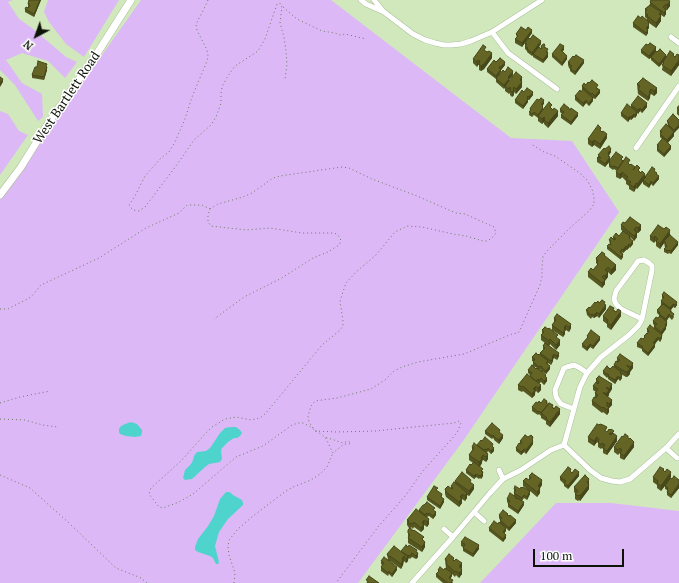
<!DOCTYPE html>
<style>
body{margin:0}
#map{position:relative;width:679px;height:583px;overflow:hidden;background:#d1e8bd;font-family:"PT Serif",serif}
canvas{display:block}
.north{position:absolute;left:16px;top:16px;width:40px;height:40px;-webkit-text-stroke:3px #fff;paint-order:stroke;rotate:221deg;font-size:11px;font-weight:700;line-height:16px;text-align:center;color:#0d1406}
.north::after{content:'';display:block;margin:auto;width:14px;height:18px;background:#0d1406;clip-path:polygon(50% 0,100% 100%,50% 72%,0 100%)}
.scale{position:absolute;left:533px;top:549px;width:91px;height:18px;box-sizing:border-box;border:2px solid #0d1406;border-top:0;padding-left:5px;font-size:12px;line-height:14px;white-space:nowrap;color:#0d1406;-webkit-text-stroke:3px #fff;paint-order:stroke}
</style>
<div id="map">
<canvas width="679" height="583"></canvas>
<div class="north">N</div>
<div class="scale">100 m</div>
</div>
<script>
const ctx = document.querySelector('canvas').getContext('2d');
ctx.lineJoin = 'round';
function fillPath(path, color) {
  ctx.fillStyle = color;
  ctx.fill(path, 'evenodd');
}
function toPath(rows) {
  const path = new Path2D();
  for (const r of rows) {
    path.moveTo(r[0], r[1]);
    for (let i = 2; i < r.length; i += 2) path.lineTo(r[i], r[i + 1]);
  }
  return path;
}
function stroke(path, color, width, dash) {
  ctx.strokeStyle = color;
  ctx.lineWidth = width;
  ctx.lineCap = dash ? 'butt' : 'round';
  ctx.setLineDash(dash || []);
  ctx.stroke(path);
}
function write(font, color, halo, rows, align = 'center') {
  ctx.font = font + ' "PT Serif",serif';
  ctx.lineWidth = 3;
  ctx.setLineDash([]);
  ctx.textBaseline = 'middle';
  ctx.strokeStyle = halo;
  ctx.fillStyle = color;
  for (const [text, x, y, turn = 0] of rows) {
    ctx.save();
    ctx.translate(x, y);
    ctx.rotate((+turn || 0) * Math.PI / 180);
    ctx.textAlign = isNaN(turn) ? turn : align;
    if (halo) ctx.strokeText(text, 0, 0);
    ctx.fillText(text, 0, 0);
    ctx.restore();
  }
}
fillPath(toPath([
 [0,0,13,0,8,2,19,19,32,28,66,57,77,62,65,78,48,61,22,53,6,60,22,83,42,94,43,117,38,121,15,85,0,70],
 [48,0,119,0,84,57,66,44,49,22,44,12],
 [141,0,331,0,511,138,572,141,619,212,463,441,358,583,0,583,0,199],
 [0,111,8,114,19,131,28,135,0,175],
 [556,503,611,503,679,511,679,583,480,583]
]), '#dcb8f6');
fillPath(toPath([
 [131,422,137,424,142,430,142,432,141,436,135,437,126,436,120,434,119,432,119,429,121,426,125,424],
 [231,427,236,427,240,430,242,433,240,436,237,438,234,438,228,442,222,448,221,451,222,459,220,462,209,464,205,467,192,479,185,480,183,478,185,470,191,464,193,460,194,456,197,452,206,451,210,448,220,433,225,428],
 [226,492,229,492,231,493,233,495,242,500,243,503,243,505,228,519,219,532,215,546,219,562,218,564,216,564,213,558,210,556,198,552,195,550,195,547,198,539,208,526,214,516,220,499]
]), '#4fd4cd');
const street = toPath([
 [361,0,366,4,384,12,413,34,425,40,435,43,444,45,451,45,461,44,471,41,492,32,542,0],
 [374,0,383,11],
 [492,32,508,53,557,89],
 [671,37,679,43],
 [636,148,679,86],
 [644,260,649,263,652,266,652,270,642,319,621,309,616,304,614,299,616,291,636,264,638,261,644,260],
 [574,409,561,404,558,400,556,397,555,390,564,368,567,367,574,365,580,368,587,373],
 [564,445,590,470,601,478,612,481,620,482,630,479,666,448,679,434],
 [666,448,677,458],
 [499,470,503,479],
 [474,512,484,521],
 [444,529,453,537],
 [412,583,453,537,490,493,503,479,521,470,551,450,564,445,580,387,587,373,601,357,629,335,639,325,642,319]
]);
const secondary = toPath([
 [0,195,21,167,49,122,98,52,131,0]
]);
stroke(street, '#a9bf96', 6);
stroke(secondary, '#a9bf96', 8);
stroke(toPath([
 [208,0,202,13,198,20,196,25,197,30,207,50,208,56,207,61,192,97,185,119,175,142,169,152,161,158,154,166,145,176,135,196,129,205,131,208,134,210,139,211,145,207,176,166,194,140,211,125,216,117,221,103,221,94,222,87,226,79,235,66,258,51,265,39,277,4,280,3,282,7,280,23,284,37,286,51,287,64,285,79],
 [283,7,297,19,322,31,335,33,340,35,345,34,366,39],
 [210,209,218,204,243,197,252,193,273,178,280,176,342,167,349,168,372,179,417,196,456,213,465,214,494,227,496,233,492,238,487,241,483,241,466,236,453,234,422,227,407,226,395,232,376,255,356,272,346,283,340,301,343,321,343,326,339,331,322,345,266,413,260,418,251,420,236,417,225,419,212,427,205,434,182,460,151,488,149,494,159,507,163,508,179,502,193,494,236,457,263,446,292,425,298,423,303,423,309,426,325,437,343,443,348,441,351,443,349,444,344,444,333,453,325,437],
 [0,309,8,309,31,297,41,285,99,258,146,228,179,213,187,205,202,205,210,209,208,215,208,222,211,226,246,230,270,228,302,233,333,233,337,234,340,238,341,241,339,245,328,252,313,258,280,279,244,297,214,319],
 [0,403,20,397,50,391],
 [0,419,25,420,43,425,58,427],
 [313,428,309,422,308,416,311,406,315,401,337,398,371,389,385,380,394,371,402,367,418,362,464,354,512,334,518,333,520,330,540,285,542,276,542,268,543,256,548,250,570,228,590,210,594,204,594,197,592,189,587,180,581,174,555,156,544,152,531,144],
 [315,431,337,432,375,431,454,423,459,421,461,423,457,433,422,472,406,495,378,527,336,583],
 [0,475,30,488,69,523,116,568,141,578,147,583],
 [234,583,235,573,229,555,228,547,229,540,238,529,253,516,286,491,293,487,311,480,320,474,327,467,333,453]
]), '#6d7c60', 1, [1, 3]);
stroke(street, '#fff', 5);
stroke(secondary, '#fff', 7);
fillPath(toPath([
 [29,0,41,0,34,17,25,12,25,9,28,7,28,4],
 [668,0,670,6,667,10,666,10,666,14,664,17,661,15,661,21,656,28,649,23,649,28,648,29,648,33,646,36,633,27,633,23,641,18,647,20,647,19,645,17,645,9,650,5,650,2],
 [526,30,532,33,522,47,515,43,515,39,517,38,516,34],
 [525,43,541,44,539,47,541,48,541,47,545,47,548,52,548,57,543,63,533,57,533,54,536,51,532,56,527,52,527,51,525,49],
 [564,50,562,51,567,59,562,66,552,57,552,54],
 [641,50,656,51,666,56,674,56,675,57,679,55,679,65,671,76,662,70,663,63,659,67,651,60,651,58,649,59,641,53],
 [486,52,492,58,484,69,481,71,479,70,479,65,478,65,477,67,473,63,473,59],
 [496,62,505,65,501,70,496,79,487,72,487,69],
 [568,62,584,63,575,75,570,71,570,69,569,68,568,65],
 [37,67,47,67,47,70,44,80,32,78,32,75],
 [505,72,513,75,509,79,509,81,522,77,522,87,516,94,514,92,514,95,512,97,510,95,510,93,509,94,505,91,505,87,504,89,496,82,496,79],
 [643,78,657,93,654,96,651,94,650,95,650,98,648,101,638,94,637,84],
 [586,85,598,88,600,93,595,99,593,98,593,101,589,106,586,103,583,107,575,100,575,96,581,92,583,90,582,89,582,86],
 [524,92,533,95,529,100,528,100,528,102,523,109,515,103,515,100],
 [544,104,542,105,543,109,552,109,558,116,548,128,544,124,544,122,542,124,538,121,538,118,534,115,532,117,529,115,530,109],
 [631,105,647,107,642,113,640,111,638,114,637,113,637,115,635,118,634,117,631,120,630,119,628,122,621,116,621,113,631,107],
 [679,105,679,116,677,114,677,107],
 [560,109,569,110,578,116,571,125,561,118,561,115,562,114,560,112],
 [679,120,674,133,674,136,668,143,671,149,664,157,657,151,657,145,662,139,660,137,660,131,668,126,667,121],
 [601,132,607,138,600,149,594,145,592,147,588,144,588,139],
 [605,149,611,152,609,155,610,160,623,160,630,165,645,176,655,172,659,179,653,186,651,184,649,188,643,184,643,181,637,189,636,188,634,192,629,189,629,186,626,184,626,181,622,177,620,179,616,177,616,172,617,171,614,169,613,170,609,167,609,162,605,167,597,162,597,158,598,157,598,155],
 [630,217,641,230,638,233,637,233,637,237,634,241,630,237,633,244,627,250,626,250,623,253,622,252,622,253,623,257,621,260,607,249,607,246,610,244,609,240,613,239,613,237,619,236,623,231,621,230,621,225,625,223],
 [670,235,678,245,671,254,669,253,668,254,664,252,664,249,665,248,664,242,660,249,656,246,656,242,655,241,654,243,650,240,650,236],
 [605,256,616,270,611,275,608,272,608,277,605,280,605,284,602,288,588,277,588,272,593,270,597,266,597,264,596,263,596,258],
 [662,295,677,305,675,308,673,307,671,310,674,317,672,320,669,317,666,321,667,325,666,327,666,329,662,335,662,338,660,342,658,340,655,344,655,347,648,356,642,351,642,349,637,347,637,343,643,339,644,338,644,336,648,333,647,332,647,329,654,329,654,326,655,326,653,324,653,321,658,318,659,316,659,315,657,313,657,310,661,305,661,301,663,299,662,298],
 [596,303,599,303,605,305,606,309,599,318,597,316,594,318,592,317,591,319,587,315,586,310,590,308],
 [614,310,621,316,611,330,607,327,607,324,603,321,603,316],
 [554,318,571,328,569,332,566,330,565,331,565,334,563,337,552,330,552,325,554,322],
 [542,330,558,339,560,345,556,350,550,344,549,346,559,356,557,360,554,358,553,359,553,361,551,365,548,363,548,364,550,369,546,374,541,371,540,369,540,370,546,378,547,381,544,385,541,382,539,384,541,390,538,393,536,391,535,392,535,395,532,398,523,391,522,392,518,390,518,385,530,376,530,375,528,373,528,370,537,368,533,366,533,362,534,361,532,361,532,357,538,355,540,355,540,353,543,350,543,346,545,343,541,340,541,335,542,334],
 [587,336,600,340,593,349,590,347,587,351,582,347,582,344,587,339],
 [617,358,633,368,630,372,630,374,627,377,626,377,621,374,622,378,620,381,618,379,615,384,608,379,608,377,607,378,603,374,603,371,610,369,614,367,614,365,617,362],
 [596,379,612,389,609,393,609,395,608,397,612,405,609,408,609,412,607,415,603,412,602,413,592,405,592,401,595,398,595,393,596,392,593,390,593,386,596,383],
 [547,401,548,405,553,407,560,414,550,427,546,424,546,421,541,418,541,416,539,414,538,415,532,411,532,407,538,403],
 [609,429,614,434,617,441,607,455,603,453,603,449,602,448,601,449,598,447,598,443,597,442,594,446,588,442,588,437,607,432],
 [485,431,500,433,503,438,499,444,494,440,494,439,493,438,492,439,485,434],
 [528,437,533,440,533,444,526,454,524,452,521,455,516,451,516,448,520,443,520,441],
 [628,438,634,447,624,460,620,458,620,453,618,455,614,452,614,447],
 [477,445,493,447,494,451,491,454,488,451,487,453,488,459,486,462,483,460,482,461,482,463,480,467,483,472,483,476,481,479,480,478,479,479,476,477,474,479,466,473,466,470,473,463,469,460,469,455,472,451,472,447],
 [664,471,671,477,670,478,672,479,679,480,679,488,671,498,667,495,667,490,665,489,665,486,661,491,657,488,657,485,653,482,653,477],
 [571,472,579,476,568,489,564,486,564,484,560,480,560,477],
 [529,476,542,485,540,488,540,493,537,497,530,491,530,494,527,500,524,498,522,501,524,505,518,514,508,507,508,503,507,502,507,499,514,496,514,489,527,489,523,486,523,481,529,480],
 [455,481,471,483,474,489,469,496,467,495,467,498,465,501,462,499,462,503,459,507,446,497,445,494,445,489,451,488,451,486,455,483],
 [589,484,589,489,580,501,579,500,578,501,575,499,575,493,574,492,574,487],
 [438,491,442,498,444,502,440,509,427,500,427,497],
 [419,510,435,511,436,515,433,519,429,516,427,517,429,524,427,527,424,525,424,529,421,532,414,527,413,529,411,527,411,528,424,541,425,547,422,552,408,543,408,530,409,528,407,525,407,520,419,511],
 [499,515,508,515,516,523,509,531,506,528,506,531,504,533,506,538,503,542,489,531,489,528,500,523,500,520,499,518],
 [461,542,479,549,473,557,463,551,463,547,461,546],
 [401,552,417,553,418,557,416,559,412,557,410,559,409,558,408,559,408,561,406,563,404,561,403,565,401,569,390,561,389,561,397,570,392,577,389,574,388,576,381,571,381,567,382,565,381,564,381,561,388,560,387,554],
 [445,559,454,560,462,568,461,569,462,574,459,578,456,575,455,577,452,574,452,576,450,579,453,583,443,583,436,577,436,574,438,572,438,570,444,570,446,569]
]), '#565720');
fillPath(toPath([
 [40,0,41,0,34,17,34,14],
 [670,1,670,6,667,10,667,5],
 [666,10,666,14,664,17,664,13],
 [661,12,661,21,656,28,656,23,659,14],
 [649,22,649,28,646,32,646,28],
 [532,30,532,33,522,47,522,43],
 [648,30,648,33,646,36,646,33],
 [541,41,541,44,532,56,532,53],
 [564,46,564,50,561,53,561,50],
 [656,47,656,51,649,59,649,56],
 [492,53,492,58,484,69,481,71,481,66],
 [548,53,548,57,543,63,543,60],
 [666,55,666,58,659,67,659,64],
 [567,56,567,59,562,66,562,63],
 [478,60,478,65,477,67,477,62],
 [584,60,584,63,575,75,575,72],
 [679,60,679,65,671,76,671,71],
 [505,62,505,65,501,70,501,67],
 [47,67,47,70,44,80,44,77],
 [501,69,501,72,496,79,496,76],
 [513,71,513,75,509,80,509,76],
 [522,77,522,87,516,94,516,89,520,80],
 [3,79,3,82,0,87,0,83],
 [509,79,509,82,505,86,505,87,504,89,504,85],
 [514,87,514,95,512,97,513,89],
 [657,88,657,93,654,96,654,91],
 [651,89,650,98,648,101,648,97,649,92],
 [600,90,600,93,595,99,595,96],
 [533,92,533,95,529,100,529,97],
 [528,96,528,102,523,109,523,106],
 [593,98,593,101,589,106,589,103],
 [544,100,544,104,541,107,541,104],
 [586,100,586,103,583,107,583,103],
 [647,103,647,107,642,113,642,110],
 [640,108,640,111,638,114,638,110],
 [558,111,558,116,548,128,548,123],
 [637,112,637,115,635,118,635,115],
 [578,113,578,116,571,125,571,122],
 [634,114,634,117,631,120,631,117],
 [630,116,630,119,628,122,628,118],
 [544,117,544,122,542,124,542,119],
 [679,125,679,128,674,133,674,136,667,143,667,140,674,132,674,130],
 [607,134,607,138,600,149,600,144],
 [594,140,594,145,592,147,592,142],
 [671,146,671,149,664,157,664,154],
 [611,149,611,152,608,157,608,153],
 [610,157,610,161,605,167,605,164],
 [622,172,622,177,620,179,620,175],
 [645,174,645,179,637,189,637,184],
 [659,176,659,179,653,186,653,183],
 [651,181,651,184,649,188,649,185],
 [636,183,636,188,634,192,634,187],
 [641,225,641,230,638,233,638,228],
 [670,230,670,235,660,249,660,244],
 [637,232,637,237,634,241,634,236],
 [655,236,655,241,654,243,654,238],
 [633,241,633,244,630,248,630,245],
 [678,242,678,245,671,254,671,251],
 [629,244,629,247,627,250,627,247],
 [626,246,626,250,623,253,623,250],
 [623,254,623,257,621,260,621,257],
 [616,265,616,270,611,275,611,270],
 [608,272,608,277,605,281,605,276],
 [605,280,605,284,602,288,602,283],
 [677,302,677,305,675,308,675,305],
 [673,304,673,307,670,311,670,308],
 [606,305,606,309,599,318,599,314],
 [621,311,621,316,611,330,611,325],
 [597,312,597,316,594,318,594,315],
 [669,314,669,317,666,322,666,319],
 [667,322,667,325,666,327,666,329,661,335,661,332],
 [571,324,571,328,569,332,569,327],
 [566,325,566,330,565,331,565,334,563,337,563,333,564,328],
 [662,335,662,338,660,342,660,339],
 [600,337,600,340,593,349,593,346],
 [658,337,658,340,655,344,655,347,648,356,648,353,653,343],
 [550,339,550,344,549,346,549,341],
 [560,340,560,345,556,350,556,345],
 [590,344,590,347,587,351,587,348],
 [559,353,559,356,557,360,557,356],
 [554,354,553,361,551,365,552,357],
 [633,363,633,368,630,372,630,367],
 [550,366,550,369,546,374,546,371],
 [630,369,630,374,627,377,627,372],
 [622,375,622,378,620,381,620,378],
 [618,376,618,379,615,384,615,380],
 [547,378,547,381,544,385,544,381],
 [612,384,612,389,609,394,609,389],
 [541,385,541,390,538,393,538,388],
 [536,386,535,395,532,398,532,394,533,389],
 [609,390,609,395,606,399,606,394],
 [612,400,612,405,609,408,609,412,607,415,607,410,609,408,609,404],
 [560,409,560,414,550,427,550,422],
 [503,435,503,438,499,444,499,440],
 [617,436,617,441,607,455,607,451],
 [533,437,532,442,533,441,533,444,526,454,526,450],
 [597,437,597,442,594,446,594,441],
 [634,442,634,447,624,460,624,456],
 [494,448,494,451,491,454,491,451],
 [524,449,524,452,521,455,521,452],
 [488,454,488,459,486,462,486,457],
 [483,455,482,463,479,467,479,462,481,458],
 [483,472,483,476,481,479,481,476],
 [579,472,579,476,568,489,568,486],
 [671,472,671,477,661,491,661,486],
 [476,474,476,477,474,479,474,476],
 [589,479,589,484,587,487,587,482],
 [542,480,542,485,538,491,538,486],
 [679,484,679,488,671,498,671,495],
 [474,485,474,489,469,496,469,491],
 [589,485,589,489,580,501,580,496],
 [540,488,540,493,537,497,537,492],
 [530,491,530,494,527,500,527,497],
 [467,493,467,498,465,501,465,496],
 [462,494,462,503,459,507,459,502,460,497],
 [444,499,444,502,440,509,440,506],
 [524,502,524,505,518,514,518,511],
 [436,512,436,515,433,519,433,516],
 [429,519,429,524,427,527,427,522],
 [424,520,424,529,421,532,421,528,422,523],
 [516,520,516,523,509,531,509,528],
 [506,528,506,531,503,535,503,532],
 [506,535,506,538,503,542,503,539],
 [425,542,425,547,422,552,422,547],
 [479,545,479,549,473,557,473,554],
 [418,553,418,557,416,559,416,556],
 [409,555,408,561,406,563,406,559],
 [404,556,403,565,401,569,401,564,402,559],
 [462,563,462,568,459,571,459,566],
 [397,567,397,570,392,577,392,574],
 [462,570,462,574,459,578,459,573],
 [452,573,452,576,449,581,449,578]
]), '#46471a');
const building = toPath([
 [29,0,40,0,34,14,25,9,26,7,28,8,30,5,28,4,29,0],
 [651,0,668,0,670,1,667,5,666,4,663,7,666,10,664,13,650,2,651,0],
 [650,5,661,12,659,14,661,16,656,23,647,16,648,15,645,12,647,10,645,9,650,5],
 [638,16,641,18,642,16,649,22,648,24,649,25,646,28,648,30,646,33,633,23,638,16],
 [521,27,526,30,528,27,532,30,522,43,515,39,518,36,516,34,521,27],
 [533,35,541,41,532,53,527,49,528,48,525,46,527,44,525,43,529,38,530,39,533,35],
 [650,43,656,47,649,56,641,50,646,44,648,45,650,43],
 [544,44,545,45,544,47,548,49,546,52,548,53,543,60,533,54,539,47,541,49,542,48,541,47,542,45,544,44],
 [560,44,564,46,561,50,567,56,562,63,552,54,560,44],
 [483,45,486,47,484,50,487,52,489,51,492,53,484,64,481,66,479,65,480,61,478,60,477,62,473,59,483,45],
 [660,49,666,55,659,64,651,57,656,51,657,52,660,49],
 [670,51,674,54,673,55,675,57,677,54,679,55,679,60,671,71,662,65,664,63,663,62,670,51],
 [576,55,584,60,575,72,570,68,572,66,569,64,570,63,568,62,573,56,574,57,576,55],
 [500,58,505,62,501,67,500,66,499,68,501,69,496,76,487,69,494,60,496,62,500,58],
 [38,61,47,64,46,66,47,67,44,77,32,75,35,67,37,67,38,61],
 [508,67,513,71,509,76,508,77,509,79,504,85,496,79,503,70,505,72,508,67],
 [516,72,522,77,520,80,522,82,516,89,514,87,513,89,514,90,512,92,510,90,511,88,510,87,509,89,505,86,516,72],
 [0,77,3,79,0,83,0,77],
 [643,78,657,88,654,91,651,89,649,92,650,93,648,97,638,89,640,86,637,84,643,78],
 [592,80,598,85,596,88,600,90,595,96,592,93,591,94,582,86,584,83,586,85,588,82,589,83,592,80],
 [527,88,533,92,529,97,528,96,527,98,528,99,523,106,515,100,522,90,524,92,527,88],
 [583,89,593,98,589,103,586,100,583,103,575,96,580,90,581,92,583,89],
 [638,96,647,103,642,110,640,108,638,110,631,105,638,96],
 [541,98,544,100,541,104,543,106,542,107,543,108,538,115,534,112,532,114,529,112,531,110,530,109,531,107,537,99,539,100,541,98],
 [549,102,552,105,550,107,553,110,554,108,558,111,548,123,544,120,545,118,544,117,542,119,538,116,549,102],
 [564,104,569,108,569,109,570,110,571,108,578,113,571,122,561,115,564,112,560,109,564,104],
 [627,104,637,112,635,115,634,114,631,117,630,116,628,118,621,113,627,104],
 [673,114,679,120,679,125,674,130,668,124,669,123,667,121,673,114],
 [666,124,674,132,667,140,660,134,662,132,660,131,666,124],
 [598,125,601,128,600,130,602,132,603,131,607,134,600,144,594,140,592,142,588,139,598,125],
 [663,138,671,146,664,154,657,148,659,146,657,145,663,138],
 [609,146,611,149,608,153,609,155,608,156,610,157,605,164,597,158,598,157,600,158,601,158,598,155,604,148,605,149,609,146],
 [616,152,623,157,621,159,623,161,618,168,614,166,613,167,609,164,610,162,609,161,616,152],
 [626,157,630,160,628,163,630,165,631,164,635,167,633,170,637,165,640,168,638,170,641,173,642,171,645,174,637,184,636,183,634,187,629,184,631,182,626,179,628,177,622,172,620,175,616,172,626,157],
 [652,167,655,169,654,171,657,173,656,174,659,176,653,183,651,181,649,185,643,180,646,177,645,177,652,167],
 [630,217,641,225,638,228,636,227,634,230,637,232,634,236,621,225,623,222,625,223,630,217],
 [658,225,664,229,666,227,670,230,660,244,656,241,658,239,655,236,654,238,650,236,658,225],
 [623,231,630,236,629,238,633,241,630,245,629,244,627,247,626,246,623,250,622,249,620,252,623,254,621,257,607,246,609,244,611,245,611,244,610,243,611,241,609,240,611,237,614,240,616,239,613,237,616,233,619,236,623,231],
 [670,235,678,242,671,251,669,250,668,251,664,249,667,246,665,244,666,243,664,241,670,235],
 [602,252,605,254,604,255,616,265,611,270,608,267,605,270,608,272,605,276,604,275,602,277,605,280,602,283,588,272,591,268,593,270,598,264,597,263,598,261,596,258,602,252],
 [664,292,677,302,675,305,673,304,670,308,661,301,664,297,662,295,664,292],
 [602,300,605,302,604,304,606,305,599,314,597,312,594,315,592,314,591,315,587,312,588,311,586,310,589,307,590,308,595,302,596,303,598,301,599,303,602,300],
 [663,304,671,310,670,311,674,314,672,317,669,314,666,319,659,314,660,313,657,310,663,304],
 [610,306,614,308,613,310,616,312,618,309,621,311,611,325,607,323,608,320,603,316,610,306],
 [557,314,571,324,569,327,566,325,564,328,565,329,563,333,552,325,556,320,554,318,557,314],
 [660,316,667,322,665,325,666,326,661,332,654,326,657,324,653,321,656,317,658,318,660,316],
 [650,325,662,335,660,339,658,337,653,343,655,344,648,353,642,348,643,347,637,343,641,338,643,339,645,337,644,336,647,333,647,334,649,331,647,329,650,325],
 [545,327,548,329,549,328,558,335,556,337,560,340,556,345,550,339,549,341,541,335,544,332,542,330,545,327],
 [591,330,600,337,593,346,590,344,587,348,582,344,588,337,587,336,591,330],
 [545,343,559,353,557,356,554,354,552,357,553,358,551,361,540,353,545,348,543,346,545,343],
 [536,353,538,355,539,354,548,361,546,363,550,366,546,371,541,367,542,367,540,366,539,367,533,362,535,359,532,357,536,353],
 [620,354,633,363,630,367,627,365,627,366,630,369,627,372,626,372,614,365,616,361,618,362,620,360,617,358,620,354],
 [532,365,536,369,537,368,546,375,545,376,547,378,544,381,541,378,539,381,538,379,536,381,530,376,532,373,528,370,532,365],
 [607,366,610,369,613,366,621,372,620,373,622,375,620,378,618,376,615,380,608,376,609,375,608,374,607,374,603,371,607,366],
 [527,374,541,385,538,388,536,386,533,389,535,390,532,394,523,386,522,387,518,385,527,374],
 [599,376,612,384,609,389,607,387,606,388,609,390,606,394,604,392,603,393,612,400,609,404,607,402,607,406,609,407,607,410,603,407,602,408,592,401,594,397,596,398,598,395,595,393,598,389,593,386,596,382,598,384,599,382,596,379,599,376],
 [544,399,547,401,546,403,548,405,541,413,539,411,538,412,532,407,536,402,538,403,539,401,541,403,544,399],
 [549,403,553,405,552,407,554,409,556,406,560,409,550,422,546,419,547,418,541,413,549,403],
 [492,423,500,430,499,432,503,435,499,440,494,437,494,436,493,435,492,436,485,431,492,423],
 [597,424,599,425,600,424,603,425,607,427,605,431,607,432,609,429,610,430,611,429,614,431,612,433,610,433,609,434,611,435,613,433,617,436,607,451,603,448,605,445,602,443,601,445,598,442,599,439,597,437,594,441,588,437,597,424],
 [625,434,628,436,628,438,629,439,630,438,634,442,624,456,620,453,622,450,620,448,618,450,614,447,622,436,623,437,625,434],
 [525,435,528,437,531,435,533,437,532,440,533,441,526,450,524,449,521,452,516,448,519,443,521,444,522,442,520,441,525,435],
 [485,437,493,444,492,446,494,448,491,451,488,448,487,450,485,449,484,450,477,445,481,440,482,441,485,437],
 [474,443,488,454,486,457,483,455,481,458,482,459,479,462,469,455,474,448,472,447,474,443],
 [474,462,483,469,481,471,483,472,481,476,480,475,479,476,476,474,474,476,466,470,470,464,471,465,474,462],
 [568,467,571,469,570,471,572,473,575,469,579,472,568,486,564,483,566,481,560,477,568,467],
 [660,467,664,469,663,470,665,472,667,469,671,472,661,486,657,483,658,481,653,477,660,467],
 [462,472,471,480,470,482,474,485,469,491,455,481,462,472],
 [532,473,542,480,538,486,540,488,537,492,523,481,526,478,529,480,531,477,529,476,532,473],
 [585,475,589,479,587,482,589,485,580,496,579,495,578,496,575,494,578,491,574,487,585,475],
 [674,476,679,480,679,484,671,495,667,492,668,490,667,489,668,488,665,486,670,478,672,479,674,476],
 [454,482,467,493,465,496,462,494,460,497,462,498,459,502,446,492,445,489,448,486,452,489,453,488,451,486,454,482],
 [434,486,438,488,436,490,442,494,441,497,444,499,440,506,427,497,434,486],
 [515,486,520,489,521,487,522,488,523,487,530,491,527,497,524,495,522,498,514,493,516,490,514,489,515,486],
 [510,493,516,497,515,498,517,499,517,498,524,502,518,511,508,504,510,501,507,499,510,493],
 [427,502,435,508,433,510,436,512,433,516,429,513,427,514,426,513,425,515,419,510,423,505,424,505,427,502],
 [416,509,429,519,427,522,424,520,422,523,424,524,421,528,414,522,413,524,411,523,410,524,408,523,409,521,407,520,416,509],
 [503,510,508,514,507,515,509,516,510,515,516,520,509,528,500,520,502,518,499,515,503,510],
 [494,521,498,524,499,522,506,528,503,532,506,535,503,539,489,528,494,521],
 [410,528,413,531,414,530,424,537,422,539,425,542,422,547,408,538,410,535,408,533,408,530,410,528],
 [465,537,479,545,473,554,463,548,465,544,461,542,465,537],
 [406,545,408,547,409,545,417,550,416,552,418,553,416,556,412,553,410,556,409,555,408,556,401,551,406,545],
 [394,546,408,557,406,559,404,556,402,559,403,560,401,564,390,556,388,556,387,554,394,546],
 [449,554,454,558,453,559,454,561,456,559,462,563,459,566,462,570,459,573,456,571,455,572,446,564,447,562,445,559,449,554],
 [384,557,397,567,392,574,389,571,388,573,381,567,384,563,381,561,384,557],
 [440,567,444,570,445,568,452,573,449,578,453,580,451,583,448,583,436,574,439,571,438,570,440,567],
 [369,576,379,583,367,583,368,581,366,580,369,576]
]);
fillPath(building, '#646525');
stroke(building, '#46471a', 1);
write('13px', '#0d1406', '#fff', [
 ["West Bartlett Road",67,98,-56]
]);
</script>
